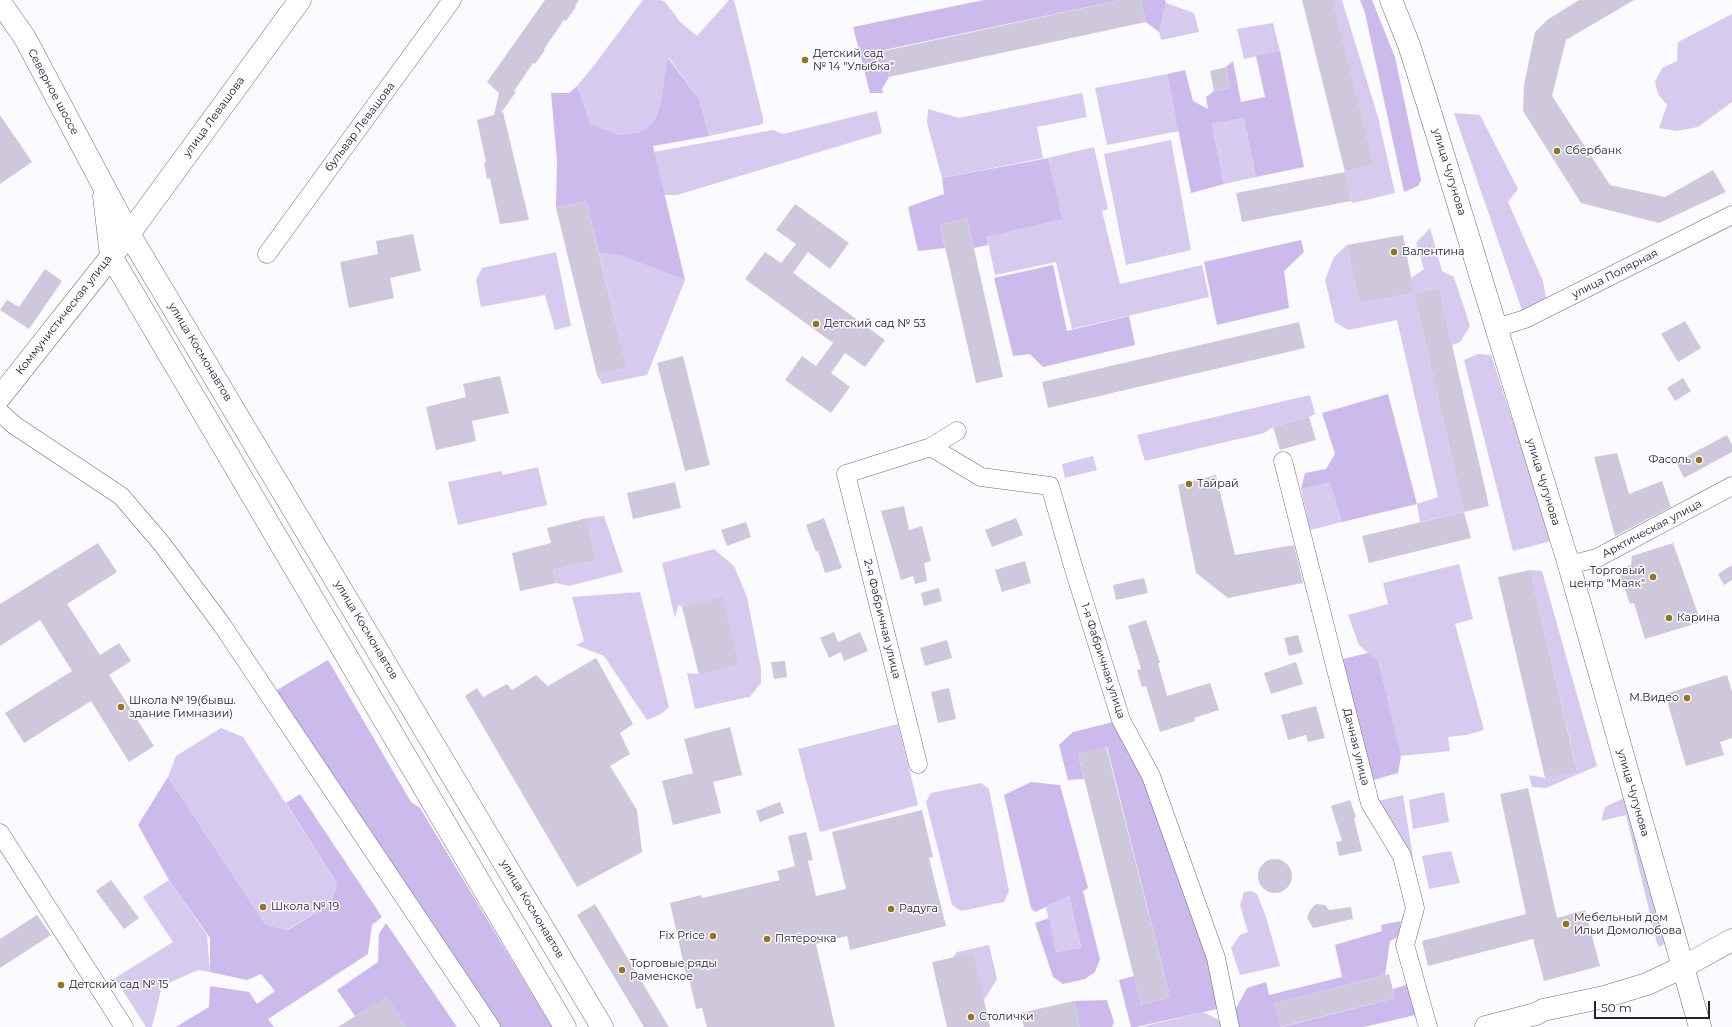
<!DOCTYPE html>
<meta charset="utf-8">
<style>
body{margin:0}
#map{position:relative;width:1732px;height:1027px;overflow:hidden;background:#fbfafe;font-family:Montserrat,sans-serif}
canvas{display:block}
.scale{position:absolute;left:1594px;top:1001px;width:116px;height:18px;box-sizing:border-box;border:2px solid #242129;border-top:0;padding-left:5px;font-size:12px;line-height:14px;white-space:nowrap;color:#242129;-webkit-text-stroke:3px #fbfafe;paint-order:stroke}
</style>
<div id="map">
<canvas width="1732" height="1027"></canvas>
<div class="scale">50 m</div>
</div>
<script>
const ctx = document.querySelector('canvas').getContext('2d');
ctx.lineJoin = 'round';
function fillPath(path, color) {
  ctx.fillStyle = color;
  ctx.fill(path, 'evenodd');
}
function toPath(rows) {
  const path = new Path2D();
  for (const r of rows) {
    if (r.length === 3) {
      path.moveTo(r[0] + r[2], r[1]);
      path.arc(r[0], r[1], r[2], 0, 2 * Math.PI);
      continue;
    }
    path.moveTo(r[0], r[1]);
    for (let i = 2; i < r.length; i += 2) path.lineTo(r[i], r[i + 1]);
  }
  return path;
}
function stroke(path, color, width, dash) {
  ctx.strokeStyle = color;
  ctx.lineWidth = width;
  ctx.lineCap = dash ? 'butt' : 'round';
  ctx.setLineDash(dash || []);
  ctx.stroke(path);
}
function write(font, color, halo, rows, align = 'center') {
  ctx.font = font + ' Montserrat,sans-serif';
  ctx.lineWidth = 3;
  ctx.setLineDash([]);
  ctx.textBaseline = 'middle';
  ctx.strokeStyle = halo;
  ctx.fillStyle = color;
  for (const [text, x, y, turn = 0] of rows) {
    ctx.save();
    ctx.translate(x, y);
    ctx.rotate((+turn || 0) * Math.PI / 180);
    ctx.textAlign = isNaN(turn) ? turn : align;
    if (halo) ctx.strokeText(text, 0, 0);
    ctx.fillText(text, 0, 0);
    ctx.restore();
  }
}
fillPath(toPath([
 [643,0,661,0,665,2,676,16,678,20,697,36,729,0,734,0,763,118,763,124,709,136,699,99,669,58,661,101,655,120,640,132,620,135,589,124,577,86,595,64],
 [1333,0,1342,0,1378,117,1395,193,1353,203,1351,201,1345,172,1374,164],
 [1166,3,1194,13,1199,32,1161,40,1159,32],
 [1732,14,1732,102,1698,127,1677,131,1659,128,1667,105,1658,94,1655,82,1662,68,1677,61,1678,42],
 [1273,23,1280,51,1244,59,1237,29],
 [1167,74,1179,131,1107,145,1095,88],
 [1082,93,1087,117,1037,127,1043,158,942,178,927,123,928,109,959,118],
 [877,111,882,133,677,195,664,195,654,152,773,130,783,134],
 [1454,113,1480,115,1518,189,1508,202,1543,281,1548,308,1525,319],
 [1244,118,1256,177,1224,184,1212,124],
 [1171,140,1191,250,1126,265,1104,154],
 [1094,147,1108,209,1102,211,1120,284,1202,265,1209,297,1072,329,1056,262,995,275,987,237,1061,219,1048,158],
 [1430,228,1442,271,1454,277,1470,326,1460,342,1452,345,1439,288,1414,293,1464,512,1420,522,1417,504,1438,497,1397,320,1348,330,1335,322,1325,280,1334,257,1347,245,1359,303,1414,293,1411,278,1424,269,1416,243],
 [556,252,571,326,555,330,545,295,481,307,476,280,482,268],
 [599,253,621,254,685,280,647,375,602,384,597,375,627,368],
 [1478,354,1491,355,1552,541,1513,551,1464,360],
 [1310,395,1315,414,1309,417,1273,427,1264,433,1145,461,1137,435],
 [1093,456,1097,470,1065,478,1062,464],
 [538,467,547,505,458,525,448,482,501,471,503,475],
 [1330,481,1342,522,1310,530,1301,489],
 [604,516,623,572,569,586,556,583,553,570,596,560,587,518],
 [714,549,734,566,747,597,761,669,761,683,749,698,748,697,695,709,687,673,699,674,739,664,723,598,682,607,678,605,675,618,662,563],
 [1459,564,1473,619,1455,624,1484,730,1466,735,1448,737,1450,751,1401,756,1368,653,1359,645,1348,615,1388,604,1383,583],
 [1530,570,1542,571,1597,766,1546,788,1532,787,1529,775,1545,778,1577,770],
 [640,592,669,707,661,714,647,720,604,656,576,645,584,641,572,597],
 [898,724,918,805,820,832,798,749],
 [221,728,243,737,337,883,331,903,287,930,266,925,168,777,176,756],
 [981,783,989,789,1009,891,1004,902,961,911,952,905,926,802,931,793],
 [1444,792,1449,822,1413,829,1409,800],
 [1403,795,1413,858,1402,856,1370,803],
 [1626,797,1675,938,1659,947,1657,943,1626,815,1601,821,1605,807],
 [1451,851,1460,883,1429,889,1422,856],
 [169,880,207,935,210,972,198,970,162,986,152,1027,146,1027,115,978,173,942,143,897],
 [1251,891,1257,894,1266,917,1280,966,1240,975,1231,948,1240,935,1248,932,1240,905,1244,892],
 [1069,896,1081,948,1056,952,1046,907],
 [989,945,997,979,984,1000,953,958,957,952],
 [1203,1012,1229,1025,1230,1027,1141,1027]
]), '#d7caef');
fillPath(toPath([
 [984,0,1121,0,884,50,889,77,882,89,883,93,870,93,853,27],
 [1141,0,1165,0,1166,3,1159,32,1146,22],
 [1360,0,1372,0,1395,57,1421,180,1418,186,1404,192,1365,13],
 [1280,51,1304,167,1256,177,1244,118,1212,124,1224,184,1191,193,1167,74,1185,70,1193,101,1208,109,1206,97,1214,91,1230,88,1226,67,1233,61,1241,102,1265,97,1256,56],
 [668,58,699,99,709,136,653,146,685,280,621,255,599,253,586,201,556,208,557,160,551,93,569,93,577,86,590,124,620,135,640,132,655,120,661,101],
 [1048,158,1062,219,987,237,988,245,974,248,967,218,940,225,945,248,918,251,908,207,944,194,942,178],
 [1301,240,1304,252,1284,271,1289,308,1217,325,1204,262],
 [1053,265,1067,331,1129,316,1135,345,1043,367,1030,354,1013,356,994,278],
 [1388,394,1417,504,1342,522,1330,482,1301,489,1305,473,1326,469,1335,454,1322,413],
 [1368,653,1378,662,1401,756,1398,773,1370,781,1334,661],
 [328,660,411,802,420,808,552,1027,491,1027,270,694],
 [1121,720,1151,776,1226,1007,1136,1027,1131,1027,1119,980,1134,976,1141,1005,1170,997,1107,747,1078,754,1084,779,1068,780,1059,745,1073,732],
 [168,777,266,925,288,930,331,903,337,883,286,803,300,794,382,917,372,925,368,954,268,1019,274,1027,176,1027,209,1007,210,986,249,992,257,1004,275,991,261,974,247,980,210,972,210,938,169,880,138,825],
 [1031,782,1060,785,1088,888,1083,891,1100,959,1095,972,1085,979,1063,984,1053,977,1035,923,1049,918,1056,952,1081,948,1069,896,1035,912,1031,908,1004,795],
 [1401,921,1398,937,1390,941,1385,975,1275,1003,1281,1027,1239,1027,1235,1010,1247,988,1266,982,1269,995,1342,977,1335,945,1382,931,1381,925],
 [386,923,457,1027,406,1027,387,997,355,1016,337,990,378,962,379,934],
 [1416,982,1424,1013,1364,1027,1282,1027,1395,998,1393,989],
 [1107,1000,1114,1022,1112,1027,1080,1027,1074,1001]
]), '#cdbaed');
fillPath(toPath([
 [545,0,579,0,575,6,576,7,566,21,564,20,544,49,545,50,535,64,533,63,514,91,516,92,501,113,503,112,529,220,500,224,490,178,487,179,484,163,486,162,477,120,494,115,499,93,487,82],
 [1121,0,1141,0,1146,22,889,77,884,51],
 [1302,0,1333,0,1374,164,1345,172],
 [1579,0,1634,0,1566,40,1552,96,1610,185,1665,197,1713,170,1726,192,1659,223,1581,203,1523,111,1524,85,1535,32,1547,20],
 [1226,67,1230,88,1214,91,1210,71],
 [0,115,32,162,0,184],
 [1345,172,1351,201,1242,222,1236,193],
 [586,201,627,368,597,375,556,208],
 [795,204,849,243,830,269,808,252,793,273,885,340,865,367,845,353,831,373,850,387,831,413,785,380,802,356,816,366,833,343,745,279,765,252,781,263,796,244,776,230],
 [967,218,1003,377,976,383,940,225],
 [413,234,421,271,390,278,394,298,349,308,340,262,378,254,376,241],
 [1403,235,1414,293,1359,303,1347,245],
 [45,269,62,281,29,329,0,310,7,300,19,307],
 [1439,288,1489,506,1464,512,1414,293],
 [1685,321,1701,348,1678,362,1661,334],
 [1299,322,1305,348,1048,408,1042,382],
 [683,356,710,465,685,471,657,363],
 [500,376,509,413,472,421,476,441,436,450,426,407,466,397,463,384],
 [1683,378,1691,391,1675,401,1667,388],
 [1309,417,1316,440,1280,450,1273,427],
 [1727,435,1732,445,1732,452,1684,478,1676,462],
 [1617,453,1629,494,1662,481,1671,507,1615,536,1594,457],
 [1216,475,1235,555,1294,545,1303,583,1228,598,1196,573,1178,485],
 [675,482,681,508,633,519,627,493],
 [904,506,909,530,922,526,931,561,924,563,927,581,915,584,913,576,901,580,881,511],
 [1464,512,1471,538,1369,563,1362,536],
 [587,518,596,560,553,570,556,583,520,591,512,553,551,543,547,528],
 [824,518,842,568,825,573,818,551,816,552,806,525],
 [1016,518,1023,535,992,547,985,530],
 [746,522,751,537,727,546,721,530],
 [98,543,117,572,67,604,100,655,119,643,131,661,109,675,154,746,129,762,91,701,24,743,5,713,72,671,40,620,0,646,0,604],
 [1673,543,1701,622,1645,639,1634,603,1630,604,1618,569,1631,565,1632,556],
 [1025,561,1031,583,1002,592,995,570],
 [1732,565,1732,580,1724,585,1718,574],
 [1530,570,1577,771,1545,778,1498,577],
 [1144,578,1148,593,1116,600,1113,585],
 [939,588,942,601,924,606,921,593],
 [723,597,739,664,699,675,682,607],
 [1146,620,1160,663,1158,663,1167,696,1210,683,1219,710,1194,718,1195,721,1160,732,1146,686,1142,687,1137,670,1141,669,1128,626],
 [834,632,838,642,860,632,868,651,844,661,841,652,829,658,820,638],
 [1298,635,1303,652,1289,656,1284,638],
 [947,640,952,658,925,666,920,648],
 [596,658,633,724,620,733,630,754,610,766,637,810,642,852,577,887,465,696,477,688,483,697,507,684,512,690,536,675,548,686],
 [785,661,787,677,774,679,771,662],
 [1296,662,1303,684,1271,694,1264,673],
 [1727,675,1732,692,1732,738,1720,742,1724,755,1686,766,1665,694],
 [949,688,956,719,938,723,931,692],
 [1316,706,1325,738,1308,742,1306,735,1288,740,1281,715],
 [730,727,742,775,713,782,721,813,673,825,662,781,693,773,684,739],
 [1106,746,1170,997,1141,1005,1078,754],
 [1528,788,1557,918,1585,910,1600,966,1544,981,1533,939,1428,966,1422,941,1526,914,1500,794],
 [1350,800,1356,817,1354,818,1362,851,1339,856,1336,842,1342,841,1331,806],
 [780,802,784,813,760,822,756,811],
 [922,810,933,857,929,858,946,926,850,950,847,936,816,944,835,1027,707,1027,702,1008,696,1009,688,973,686,974,670,903,701,895,702,898,780,880,777,871,795,866,788,836,806,832,813,860,808,861,816,896,846,889,832,832],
 [1275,876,17],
 [111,880,139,918,124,929,96,891],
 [595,904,669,1027,644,1027,577,915],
 [1316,904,1325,905,1329,910,1351,907,1353,919,1313,928,1307,918,1310,910],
 [37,915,51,935,0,968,0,939],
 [973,953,990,1027,947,1027,932,962],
 [1389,974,1395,998,1281,1027,1274,1003],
 [387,996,406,1027,338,1027],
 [1074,1001,1080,1027,1024,1027,1020,1013]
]), '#cfc8dc');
const minor = toPath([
 [267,254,452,0],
 [1496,328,1525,319,1732,215],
 [0,412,14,425,121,496,162,544,222,625,491,1027],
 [957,431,931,447,981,477,1050,486,1073,566,1121,720,1151,776,1216,958,1230,1027],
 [1283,461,1370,803,1402,856,1415,908,1405,945,1428,1027],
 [1569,565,1597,558,1732,486],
 [918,764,846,474,931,447],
 [0,833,124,1027]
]);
const major = toPath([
 [1391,0,1409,45,1428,105,1569,565,1700,1027],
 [0,2,25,38,129,234,602,1027],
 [104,196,111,256,565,1027],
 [0,397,129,234,300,0],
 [1486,1027,1536,1014,1543,1010,1604,997,1647,984,1683,967,1732,940]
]);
stroke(minor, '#716b7d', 19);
stroke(major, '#716b7d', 23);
stroke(minor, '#fff', 18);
stroke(major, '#fff', 22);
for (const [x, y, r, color] of [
 [805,60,4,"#91761c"],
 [1557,151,4,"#91761c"],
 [1394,252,4,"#91761c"],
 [816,324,4,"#91761c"],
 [1699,460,4,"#91761c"],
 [1189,484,4,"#91761c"],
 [1653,577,4,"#91761c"],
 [1669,618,4,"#91761c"],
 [1687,698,4,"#91761c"],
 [121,707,4,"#91761c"],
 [263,907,4,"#91761c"],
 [891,909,4,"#91761c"],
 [1566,924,4,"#91761c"],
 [713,936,4,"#91761c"],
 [767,939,4,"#91761c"],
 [622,970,4,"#91761c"],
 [61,985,4,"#91761c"],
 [971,1017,4,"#91761c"]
]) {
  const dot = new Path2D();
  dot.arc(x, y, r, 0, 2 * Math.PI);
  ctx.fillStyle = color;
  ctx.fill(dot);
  stroke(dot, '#fbfafe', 1.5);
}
write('11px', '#242129', '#fbfafe', [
 ["Детский сад",813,54],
 ["№ 14 \"Улыбка\"",813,67],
 ["Сбербанк",1565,151],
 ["Валентина",1402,252],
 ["Детский сад № 53",824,324],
 ["Фасоль",1691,460,"right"],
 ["Тайрай",1197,484],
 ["Торговый",1645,571,"right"],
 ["центр \"Маяк\"",1645,584,"right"],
 ["Карина",1677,618],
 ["М.Видео",1679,698,"right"],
 ["Школа № 19(бывш.",129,701],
 ["здание Гимназии)",129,714],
 ["Школа № 19",271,907],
 ["Радуга",899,909],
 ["Мебельный дом",1574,918],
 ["Ильи Домолюбова",1574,931],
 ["Fix Price",705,936,"right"],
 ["Пятёрочка",775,939],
 ["Торговые ряды",630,964],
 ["Раменское",630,977],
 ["Детский сад № 15",69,985],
 ["Столички",979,1017]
], 'left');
write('11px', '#242129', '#fbfafe', [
 ["Северное шоссе",53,92,62],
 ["улица Левашова",214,117,-54],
 ["бульвар Левашова",360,127,-53],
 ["улица Чугунова",1449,172,73],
 ["улица Полярная",1615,274,-27],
 ["Коммунистическая улица",64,315,-52],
 ["улица Космонавтов",200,352,59],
 ["улица Чугунова",1543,482,73],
 ["Арктическая улица",1652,529,-28],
 ["2-я Фабричная улица",882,619,76],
 ["улица Космонавтов",366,630,59],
 ["1-я Фабричная улица",1103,661,72],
 ["Дачная улица",1356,747,76],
 ["улица Чугунова",1633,793,74],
 ["улица Космонавтов",532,909,59]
]);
</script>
